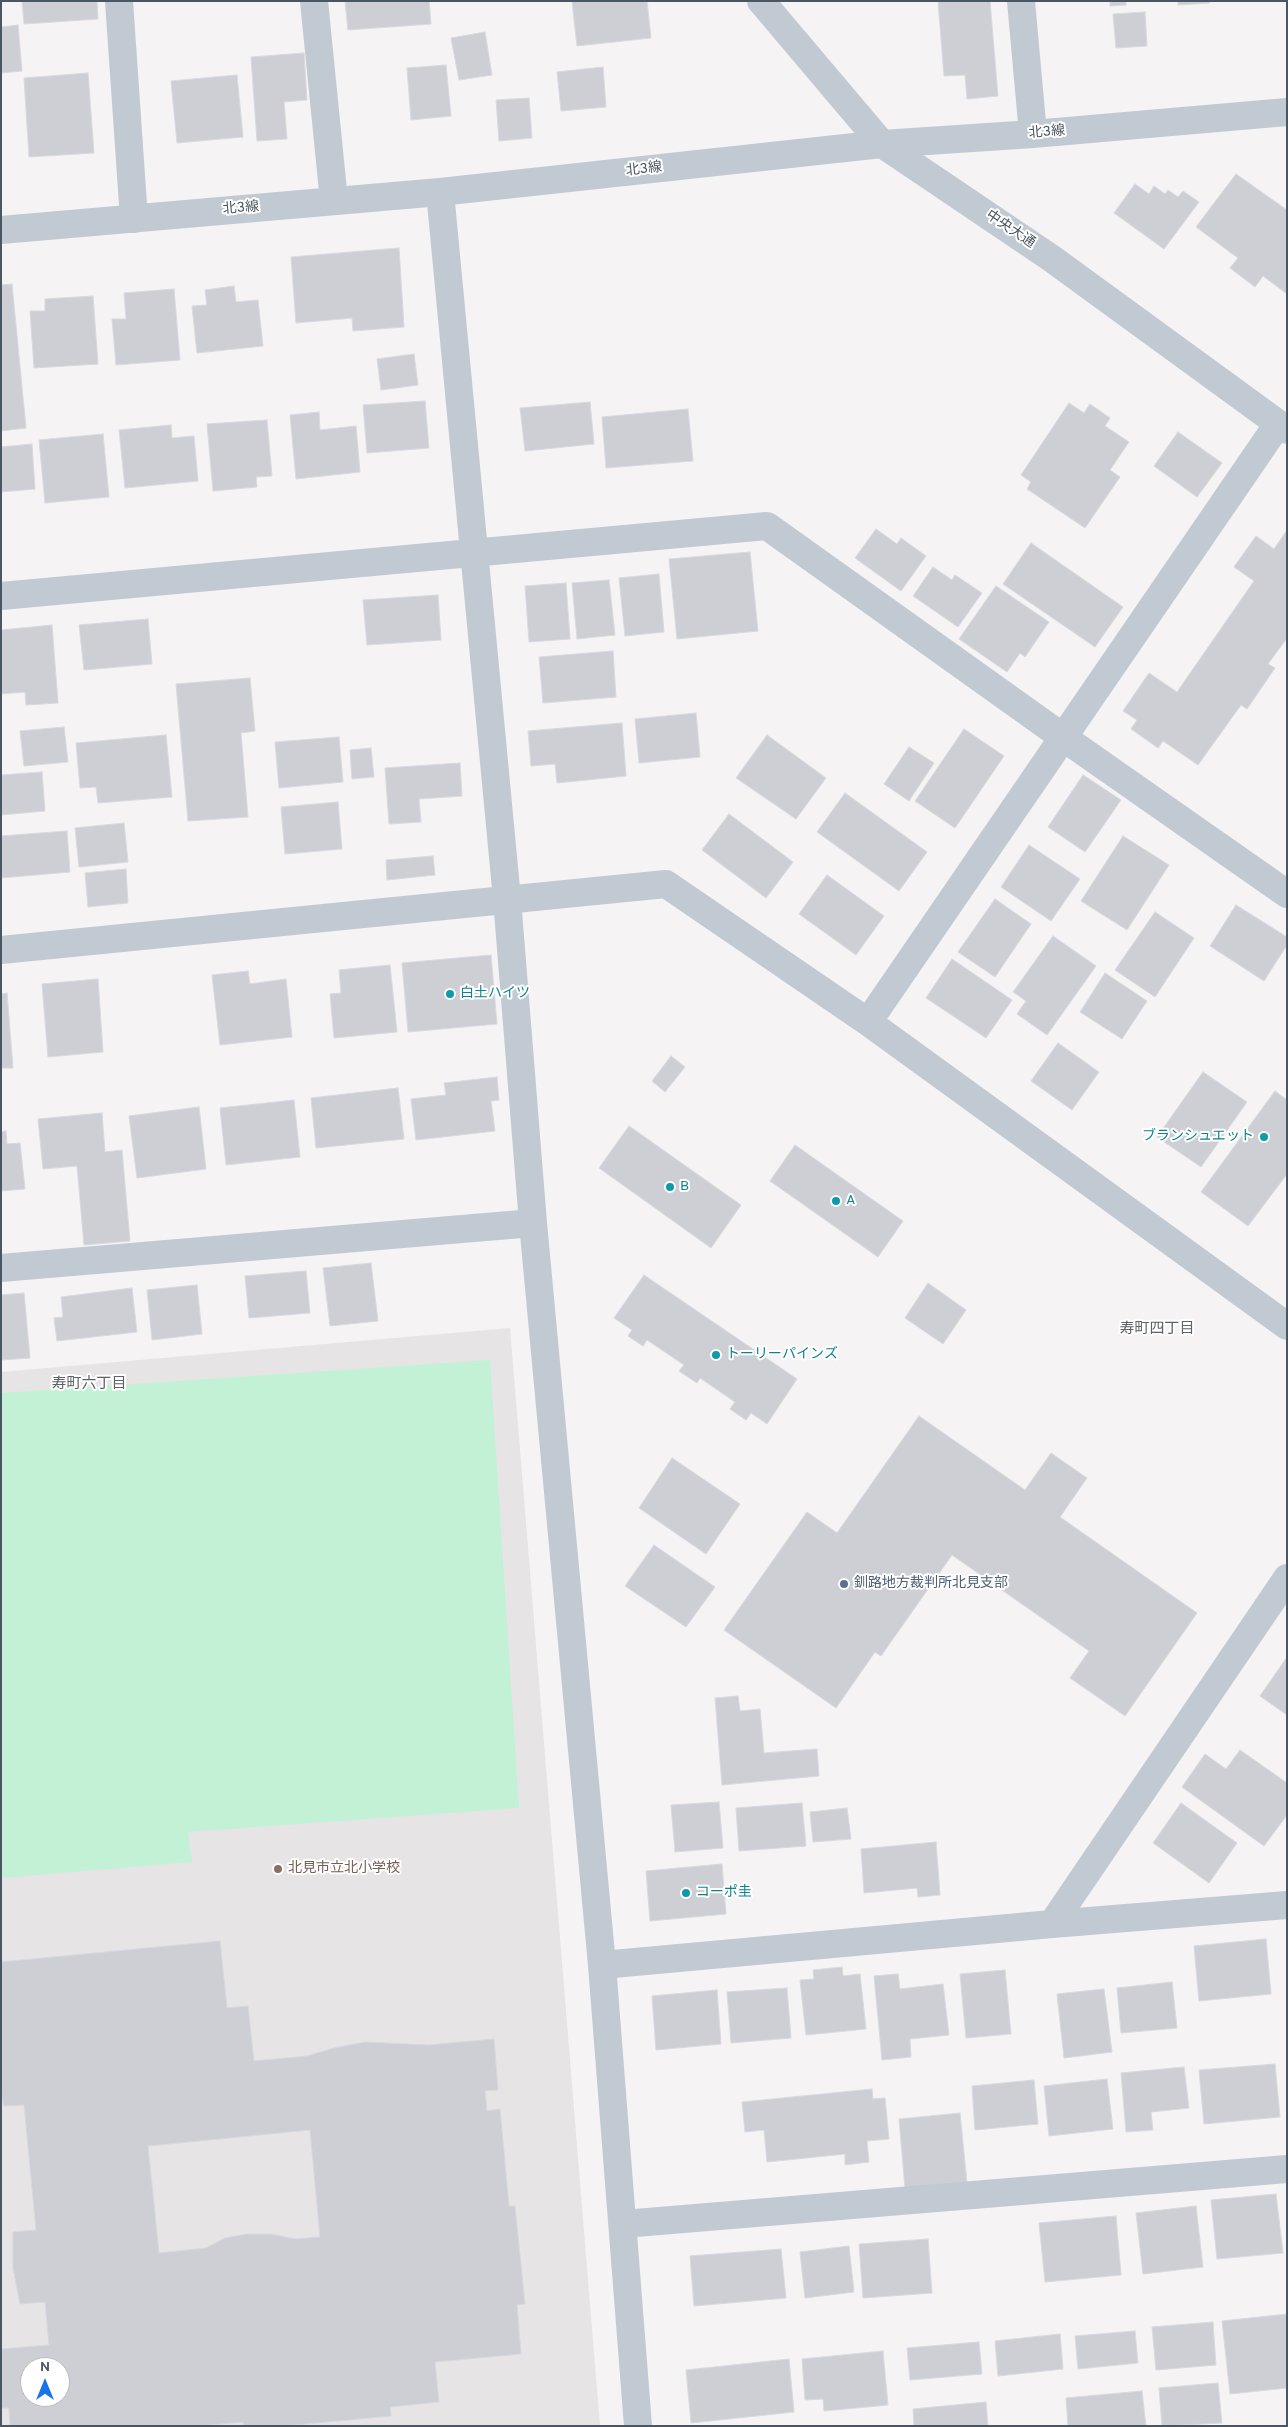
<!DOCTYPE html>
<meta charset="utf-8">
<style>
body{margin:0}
#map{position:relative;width:1288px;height:2427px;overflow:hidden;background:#f5f3f3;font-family:Overpass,sans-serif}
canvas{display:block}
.frame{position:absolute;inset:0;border:2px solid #4a5661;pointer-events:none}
.north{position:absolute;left:20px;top:2357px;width:50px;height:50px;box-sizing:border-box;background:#fff;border:1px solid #b7bbc0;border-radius:50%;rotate:0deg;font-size:14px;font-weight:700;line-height:20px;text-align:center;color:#4a5661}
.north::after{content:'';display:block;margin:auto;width:18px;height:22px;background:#1a73e8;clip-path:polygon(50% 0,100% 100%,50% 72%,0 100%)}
</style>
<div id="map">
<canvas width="1288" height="2427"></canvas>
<div class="frame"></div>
<div class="north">N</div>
</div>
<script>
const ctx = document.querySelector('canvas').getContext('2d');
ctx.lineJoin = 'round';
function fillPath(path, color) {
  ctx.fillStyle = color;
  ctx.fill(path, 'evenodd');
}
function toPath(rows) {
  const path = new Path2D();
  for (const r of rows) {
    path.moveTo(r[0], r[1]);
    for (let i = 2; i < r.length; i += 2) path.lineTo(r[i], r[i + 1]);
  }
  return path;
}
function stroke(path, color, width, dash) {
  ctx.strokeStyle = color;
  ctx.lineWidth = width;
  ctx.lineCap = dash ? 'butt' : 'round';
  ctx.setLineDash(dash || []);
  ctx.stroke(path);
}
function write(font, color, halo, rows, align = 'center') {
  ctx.font = font + ' Overpass,"Noto Sans JP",sans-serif';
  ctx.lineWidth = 4;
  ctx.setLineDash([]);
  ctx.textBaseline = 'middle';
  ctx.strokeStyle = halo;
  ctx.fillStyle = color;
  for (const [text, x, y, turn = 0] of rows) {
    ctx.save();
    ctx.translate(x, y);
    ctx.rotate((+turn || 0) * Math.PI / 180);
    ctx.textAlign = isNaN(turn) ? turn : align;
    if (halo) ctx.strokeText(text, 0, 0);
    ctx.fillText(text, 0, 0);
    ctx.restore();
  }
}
fillPath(toPath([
 [510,1328,600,2426,1,2426,1,1372],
 [30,2367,60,2367,60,2397,30,2397]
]), '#e6e4e5');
fillPath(toPath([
 [490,1360,519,1808,188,1832,192,1862,1,1878,1,1393]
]), '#c3f1d5');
const building = toPath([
 [22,1,97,1,98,19,24,24,22,1],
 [345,1,429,1,431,24,348,30,345,1],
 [572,1,647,1,651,38,577,46,572,1],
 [938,1,990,1,998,96,967,99,965,75,944,76,938,1],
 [1110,1,1126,1,1126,5,1110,6,1110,1],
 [1178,1,1209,1,1210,3,1178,5,1178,1],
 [1145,12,1147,46,1116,48,1113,14,1145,12],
 [18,25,22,71,1,73,1,27,18,25],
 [485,32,492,75,459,80,451,38,485,32],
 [304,53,307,100,284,102,287,139,257,141,251,57,304,53],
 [446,65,451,116,411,120,407,68,446,65],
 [603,67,606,107,561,111,557,72,603,67],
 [88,73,94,153,29,157,24,78,88,73],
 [237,75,243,137,177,143,171,81,237,75],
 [529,98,532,138,499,141,496,100,529,98],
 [1236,174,1287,210,1287,294,1263,276,1255,287,1230,268,1238,258,1196,227,1236,174],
 [1135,184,1149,194,1154,186,1165,194,1168,190,1178,197,1183,191,1199,202,1164,249,1114,213,1135,184],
 [399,248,404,327,353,331,352,318,296,323,291,257,399,248],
 [12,284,26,428,1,431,1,285,12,284],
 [234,286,236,302,258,300,263,346,197,353,192,306,207,305,205,290,234,286],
 [174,289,180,360,116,365,112,319,126,319,124,293,174,289],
 [93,296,98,364,34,368,30,311,45,311,45,299,93,296],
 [414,354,418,385,381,390,377,359,414,354],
 [425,401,429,448,367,453,363,405,425,401],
 [590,402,594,444,525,451,520,408,590,402],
 [1069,403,1084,413,1090,404,1110,418,1105,426,1129,442,1110,470,1120,477,1085,528,1027,489,1031,482,1021,475,1069,403],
 [688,409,693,461,606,468,602,417,688,409],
 [319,412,320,430,356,426,360,472,296,479,290,415,319,412],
 [267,420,272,476,256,477,257,487,213,491,207,424,267,420],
 [171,425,172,438,194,436,198,481,125,488,119,430,171,425],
 [1178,432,1222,463,1197,497,1154,466,1178,432],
 [103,434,109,497,45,503,39,440,103,434],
 [32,444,35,489,1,492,1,447,32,444],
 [876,529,897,544,901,538,926,556,901,591,855,558,876,529],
 [1287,530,1287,638,1268,664,1275,668,1247,709,1241,705,1198,765,1163,741,1158,748,1131,729,1137,720,1123,711,1149,673,1177,692,1254,581,1234,567,1256,536,1274,549,1287,530],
 [1031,543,1123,607,1095,647,1003,584,1031,543],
 [750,552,758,631,677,639,669,559,750,552],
 [933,567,952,580,955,575,982,593,958,627,913,596,933,567],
 [659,574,664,632,625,636,619,578,659,574],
 [609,580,615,635,577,639,572,583,609,580],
 [566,583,570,639,529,642,525,586,566,583],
 [996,586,1049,622,1025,657,1020,653,1007,672,959,639,996,586],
 [438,595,441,640,367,645,363,600,438,595],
 [148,619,152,664,84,670,79,625,148,619],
 [52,625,58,703,26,705,25,692,1,694,1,630,52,625],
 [613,651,616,697,543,703,539,657,613,651],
 [250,678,255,731,241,733,248,817,188,821,176,684,250,678],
 [696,713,700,757,639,763,635,719,696,713],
 [622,723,626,776,557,783,555,764,531,766,528,731,622,723],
 [64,727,68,762,24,766,20,731,64,727],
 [964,729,1004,756,955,828,915,801,964,729],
 [166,735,172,797,98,803,96,787,80,788,76,743,166,735],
 [767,735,826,778,796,819,736,778,767,735],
 [339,737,343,782,279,788,275,742,339,737],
 [909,747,934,763,909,801,884,784,909,747],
 [371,748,374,777,352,779,350,750,371,748],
 [460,763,462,796,419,799,421,822,389,824,385,768,460,763],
 [42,772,45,811,1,815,1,775,42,772],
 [1083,775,1121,800,1085,852,1048,827,1083,775],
 [845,793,927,852,899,891,817,832,845,793],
 [338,802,342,849,285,854,281,807,338,802],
 [729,814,793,862,766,898,702,850,729,814],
 [124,823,128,862,79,867,75,828,124,823],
 [67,831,70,872,1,878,1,836,67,831],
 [1123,836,1169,865,1127,930,1081,901,1123,836],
 [1029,845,1080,879,1051,921,1001,887,1029,845],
 [433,856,435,875,387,880,386,860,433,856],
 [126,869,128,903,88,907,85,873,126,869],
 [827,875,884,916,856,955,799,914,827,875],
 [995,899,1031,924,995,977,958,952,995,899],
 [1236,905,1287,937,1287,945,1264,981,1210,946,1236,905],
 [1155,912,1194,938,1155,997,1115,970,1155,912],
 [1053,936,1096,966,1047,1035,1017,1014,1026,1001,1013,992,1053,936],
 [491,955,497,1024,408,1032,402,963,491,955],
 [952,959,1012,1000,986,1038,926,998,952,959],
 [390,965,397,1032,334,1038,330,994,341,993,339,970,390,965],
 [248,971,250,984,286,979,292,1037,220,1045,212,975,248,971],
 [1105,973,1147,1001,1122,1039,1080,1012,1105,973],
 [98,979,103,1052,48,1057,42,984,98,979],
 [7,993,13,1068,1,1068,1,994,7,993],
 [1058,1043,1099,1072,1072,1110,1031,1081,1058,1043],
 [671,1056,685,1067,665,1092,652,1081,671,1056],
 [1203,1072,1247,1102,1201,1167,1157,1137,1203,1072],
 [497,1077,499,1100,491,1101,495,1131,416,1140,411,1099,446,1095,444,1083,497,1077],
 [398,1088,404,1139,316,1148,311,1098,398,1088],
 [1275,1091,1287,1100,1287,1174,1248,1226,1201,1192,1275,1091],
 [294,1100,300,1157,226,1165,220,1108,294,1100],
 [199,1107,206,1169,137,1178,129,1116,199,1107],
 [102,1113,105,1152,122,1150,130,1241,84,1245,77,1166,43,1169,38,1119,102,1113],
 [629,1126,741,1205,711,1248,599,1168,629,1126],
 [6,1131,7,1144,20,1143,25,1189,1,1191,1,1132,6,1131],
 [795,1145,903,1221,878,1257,770,1181,795,1145],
 [371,1263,378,1321,330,1326,323,1268,371,1263],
 [306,1271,310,1313,249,1318,245,1276,306,1271],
 [644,1275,797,1379,767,1424,751,1413,746,1420,730,1409,735,1402,700,1378,697,1383,679,1371,684,1365,647,1340,643,1346,628,1336,632,1330,614,1318,644,1275],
 [928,1283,966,1310,943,1344,905,1318,928,1283],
 [197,1285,202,1334,152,1340,147,1290,197,1285],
 [132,1288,137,1332,57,1341,54,1318,63,1317,61,1297,132,1288],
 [24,1293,30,1358,1,1360,1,1295,24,1293],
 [919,1416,1025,1490,1051,1453,1087,1478,1060,1517,1197,1613,1125,1716,1070,1678,1089,1651,952,1555,881,1656,875,1652,836,1708,724,1630,807,1512,837,1533,919,1416],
 [672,1458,740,1504,706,1554,639,1508,672,1458],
 [654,1545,715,1587,686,1627,625,1586,654,1545],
 [1287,1657,1287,1715,1260,1696,1287,1657],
 [738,1696,740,1711,760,1709,764,1753,817,1749,819,1776,722,1785,715,1698,738,1696],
 [1240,1750,1287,1783,1287,1815,1264,1846,1182,1787,1205,1754,1226,1769,1240,1750],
 [719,1802,723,1848,675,1852,671,1805,719,1802],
 [802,1803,806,1846,739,1851,736,1808,802,1803],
 [1181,1803,1237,1843,1209,1883,1153,1843,1181,1803],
 [847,1808,851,1839,813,1842,810,1812,847,1808],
 [936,1842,940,1895,918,1897,917,1888,864,1893,861,1849,936,1842],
 [722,1864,726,1914,650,1921,646,1871,722,1864],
 [1266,1939,1271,1994,1199,2001,1194,1946,1266,1939],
 [220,1941,227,2008,248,2006,254,2061,307,2056,334,2048,365,2042,428,2045,494,2039,498,2090,485,2091,487,2111,500,2109,509,2206,515,2206,525,2304,517,2305,521,2354,435,2362,439,2402,390,2407,391,2416,284,2426,244,2426,243,2422,200,2426,10,2426,9,2408,1,2408,1,2349,49,2345,45,2302,20,2304,13,2268,13,2232,36,2230,24,2105,4,2106,1,2092,1,1962,220,1941],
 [310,2130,320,2237,295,2239,271,2234,247,2234,225,2238,206,2248,159,2253,148,2146,310,2130],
 [30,2367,60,2367,60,2397,30,2397,30,2367],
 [842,1967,843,1976,860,1974,866,2029,806,2035,800,1980,814,1979,813,1970,842,1967],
 [1005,1970,1011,2034,966,2038,960,1974,1005,1970],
 [898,1974,900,1989,943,1984,949,2035,910,2039,911,2057,882,2060,874,1976,898,1974],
 [1172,1982,1177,2028,1121,2033,1117,1988,1172,1982],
 [787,1988,791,2038,731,2043,727,1992,787,1988],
 [1104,1989,1112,2052,1064,2058,1057,1994,1104,1989],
 [717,1990,721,2044,656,2050,652,1996,717,1990],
 [1275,2064,1280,2117,1204,2124,1199,2070,1275,2064],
 [1184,2067,1189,2108,1151,2112,1153,2130,1126,2132,1121,2073,1184,2067],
 [1107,2079,1113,2129,1049,2136,1044,2086,1107,2079],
 [1034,2080,1038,2124,975,2130,972,2086,1034,2080],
 [872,2089,873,2099,885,2098,889,2139,867,2141,869,2162,845,2165,845,2154,767,2162,764,2130,745,2132,742,2102,872,2089],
 [960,2113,967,2183,905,2188,899,2119,960,2113],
 [1276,2194,1283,2253,1217,2259,1211,2200,1276,2194],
 [1196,2206,1203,2267,1143,2274,1136,2213,1196,2206],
 [1116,2216,1121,2275,1045,2282,1039,2223,1116,2216],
 [928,2239,932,2293,863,2298,859,2244,928,2239],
 [849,2246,854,2292,805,2298,800,2252,849,2246],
 [781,2249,786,2298,694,2306,690,2256,781,2249],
 [1287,2314,1287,2388,1230,2394,1222,2321,1287,2314],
 [1213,2322,1216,2365,1156,2370,1152,2327,1213,2322],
 [1135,2331,1138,2363,1078,2369,1075,2336,1135,2331],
 [1060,2334,1063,2369,998,2376,995,2341,1060,2334],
 [979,2342,982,2374,910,2380,907,2348,979,2342],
 [883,2351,888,2405,824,2411,823,2399,805,2400,802,2359,883,2351],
 [789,2359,794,2412,691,2423,686,2370,789,2359],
 [1218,2383,1222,2423,1162,2426,1159,2388,1218,2383],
 [1142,2391,1146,2426,1068,2426,1066,2398,1142,2391],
 [986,2402,988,2426,914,2426,913,2409,986,2402]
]);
fillPath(building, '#cdcfd5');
stroke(building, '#d7d9de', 1);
stroke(toPath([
 [119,1,134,219],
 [314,1,334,201],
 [761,1,882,144,1051,258,1287,430],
 [1021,1,1033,134],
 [440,192,507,899,533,1223,602,1965,638,2426],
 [1,230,440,192,882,144,1033,134,1287,112],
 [1,596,767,526,1064,738,1287,894],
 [1,950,666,884,868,1022,1287,1326],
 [868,1022,1278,424],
 [1,1268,533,1223],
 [1052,1924,1287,1578],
 [602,1965,1052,1924,1287,1905],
 [623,2224,1287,2169]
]), '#c1cad2', 28);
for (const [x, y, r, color] of [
 [450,994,5,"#0f9aa8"],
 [1264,1137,5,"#0f9aa8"],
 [670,1187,5,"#0f9aa8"],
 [836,1201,5,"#0f9aa8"],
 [716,1355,5,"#0f9aa8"],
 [844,1584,5,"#5c6f8a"],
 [278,1869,5,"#8d6e63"],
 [686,1893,5,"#0f9aa8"]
]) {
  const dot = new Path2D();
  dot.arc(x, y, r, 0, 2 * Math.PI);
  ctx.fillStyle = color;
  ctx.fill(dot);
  stroke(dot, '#fff', 2);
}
write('14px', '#4a5661', '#fff', [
 ["北3線",1047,133,-5],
 ["北3線",644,170,-6],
 ["北3線",241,209,-5],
 ["中央大通",1010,230,34]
]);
write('14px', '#0d838f', '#fff', [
 ["白土ハイツ",460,994],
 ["ブランシュエット",1254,1137,"right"],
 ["B",680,1187],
 ["A",846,1201],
 ["トーリーパインズ",726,1355],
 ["コーポ圭",696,1893]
], 'left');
write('14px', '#4e5e75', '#fff', [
 ["釧路地方裁判所北見支部",854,1584]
], 'left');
write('14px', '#785e54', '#fff', [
 ["北見市立北小学校",288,1869]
], 'left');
write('15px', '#5f6368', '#fff', [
 ["寿町四丁目",1157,1330],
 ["寿町六丁目",89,1385]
]);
</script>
